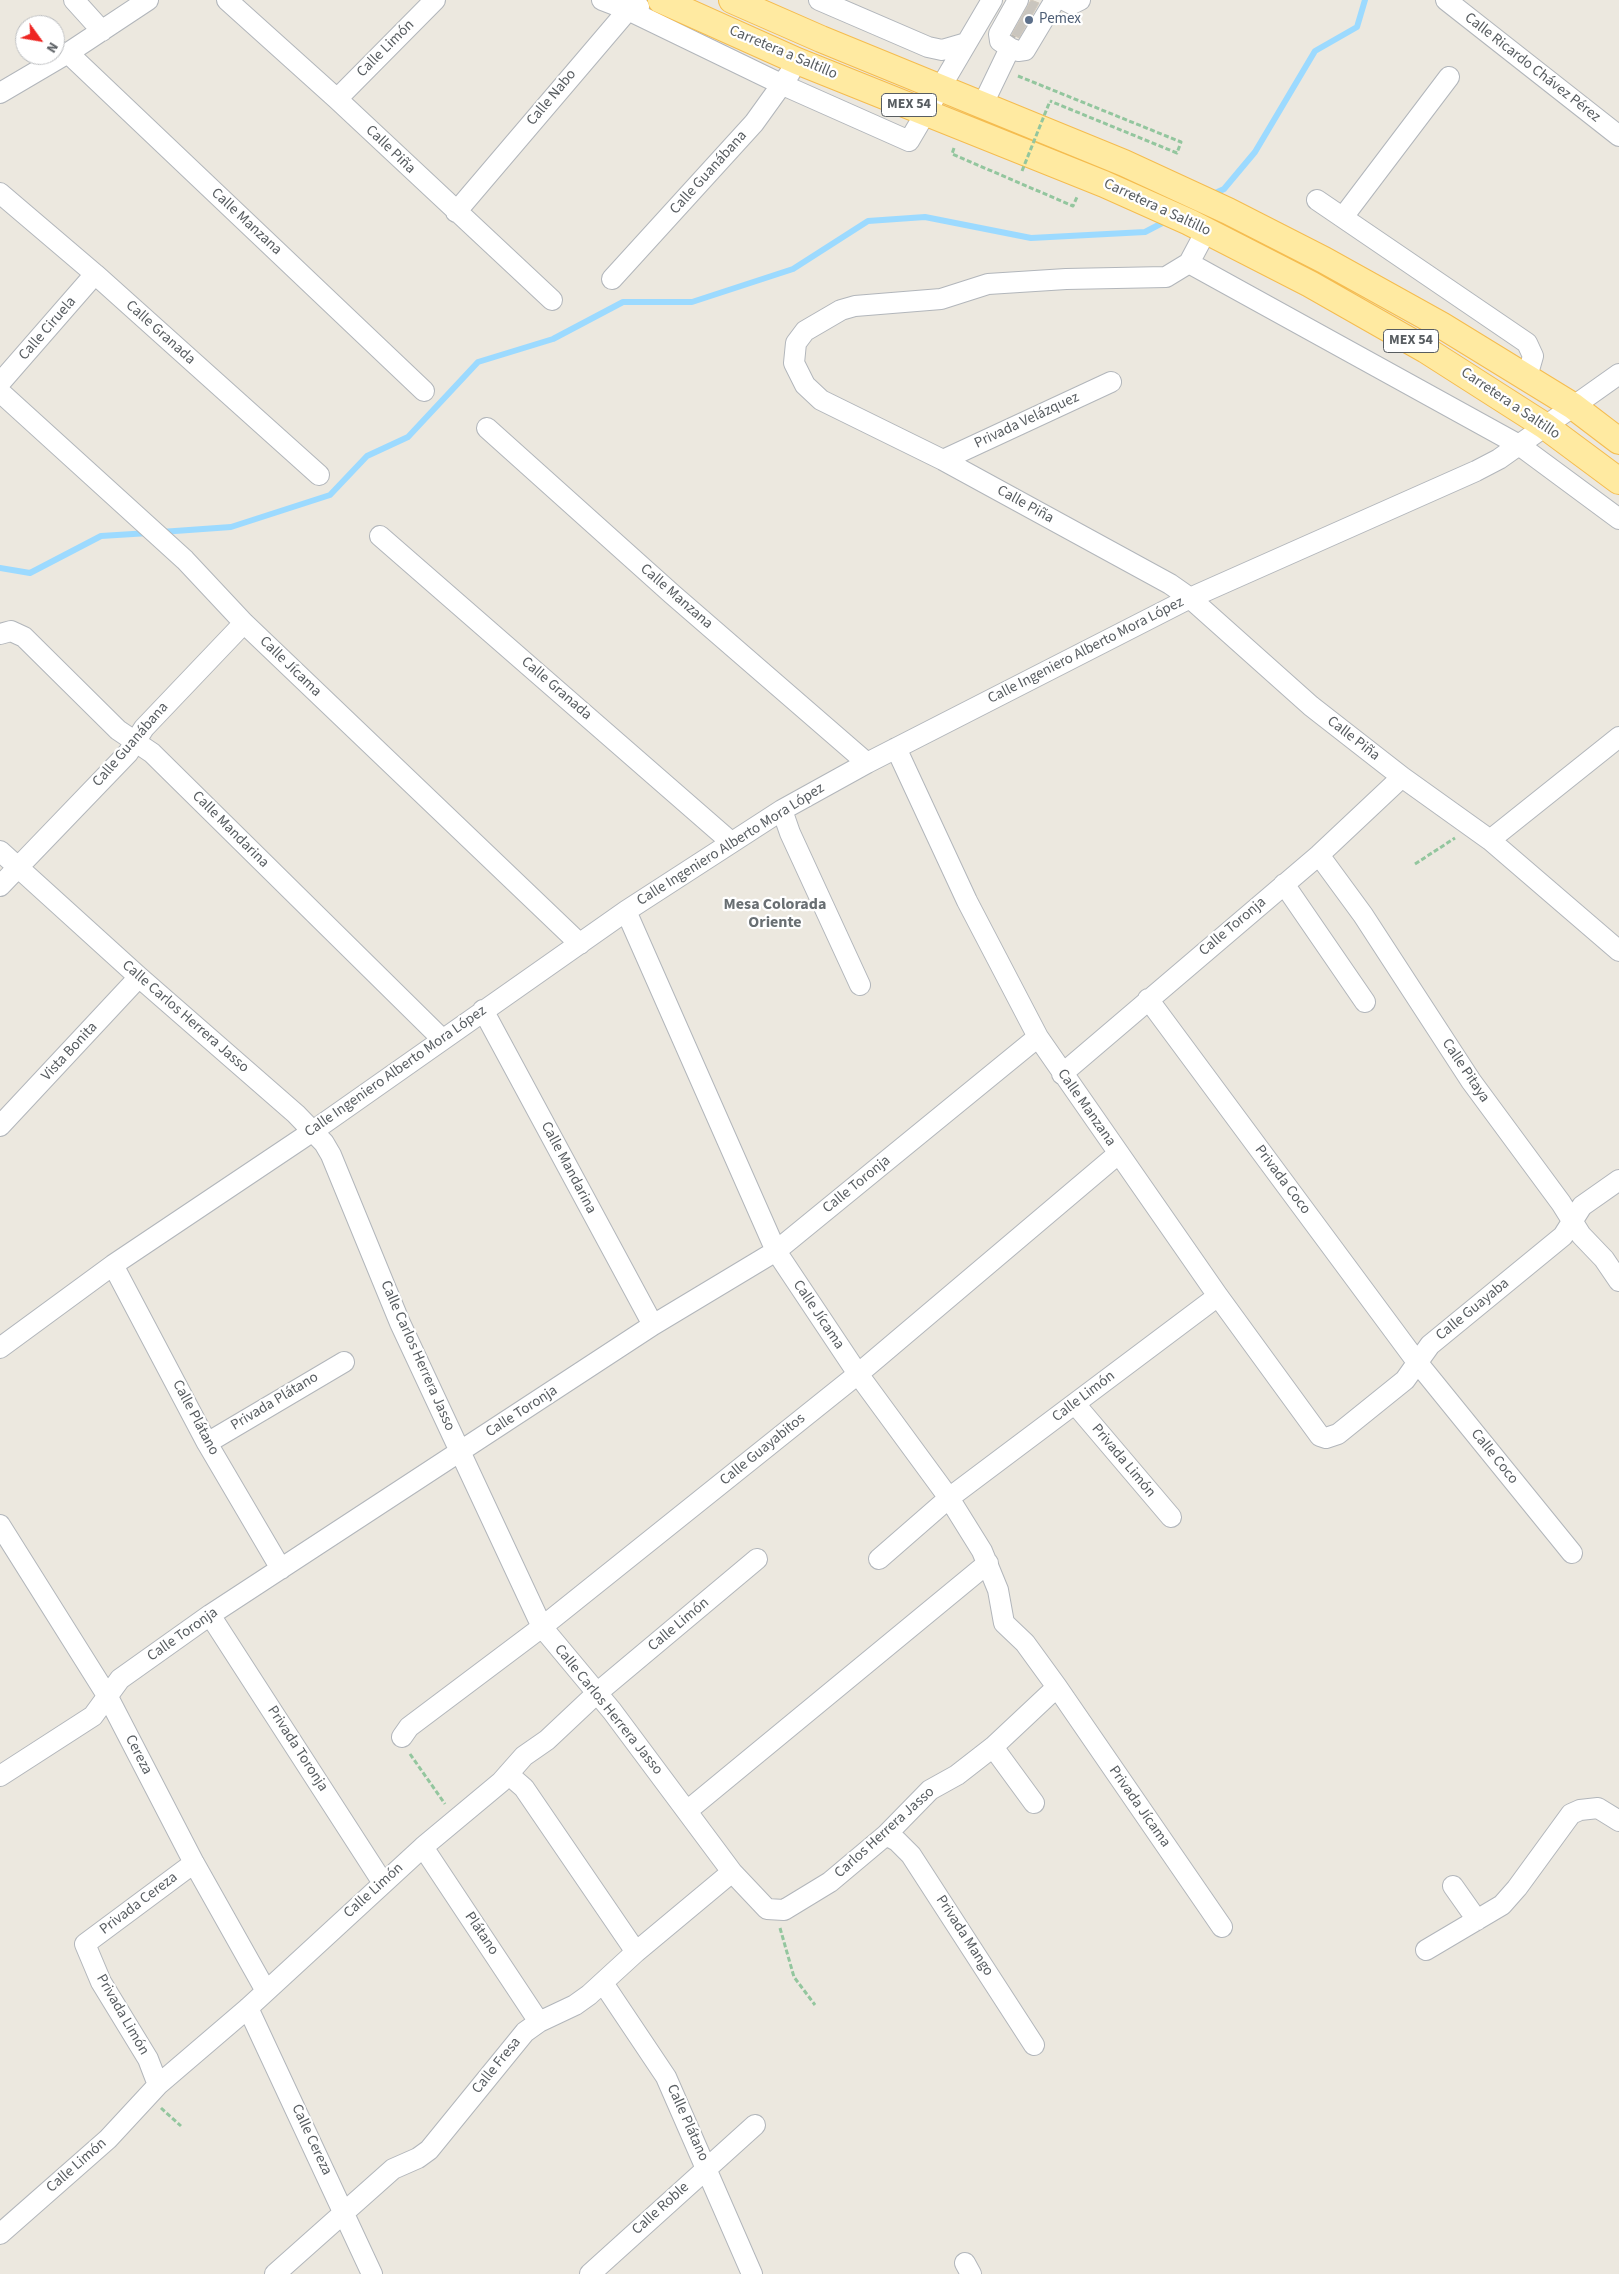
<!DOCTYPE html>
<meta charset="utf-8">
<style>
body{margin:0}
#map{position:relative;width:1619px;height:2274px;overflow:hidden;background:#ece8df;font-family:"Source Sans 3",sans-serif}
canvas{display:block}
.north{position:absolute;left:15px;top:15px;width:50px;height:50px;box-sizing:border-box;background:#fff;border:1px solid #bcbec0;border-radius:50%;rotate:122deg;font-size:14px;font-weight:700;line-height:20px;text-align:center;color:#585d61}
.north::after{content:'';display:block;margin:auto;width:18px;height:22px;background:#ee2623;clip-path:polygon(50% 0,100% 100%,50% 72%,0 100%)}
</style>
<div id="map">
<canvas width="1619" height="2274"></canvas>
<div class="north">N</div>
</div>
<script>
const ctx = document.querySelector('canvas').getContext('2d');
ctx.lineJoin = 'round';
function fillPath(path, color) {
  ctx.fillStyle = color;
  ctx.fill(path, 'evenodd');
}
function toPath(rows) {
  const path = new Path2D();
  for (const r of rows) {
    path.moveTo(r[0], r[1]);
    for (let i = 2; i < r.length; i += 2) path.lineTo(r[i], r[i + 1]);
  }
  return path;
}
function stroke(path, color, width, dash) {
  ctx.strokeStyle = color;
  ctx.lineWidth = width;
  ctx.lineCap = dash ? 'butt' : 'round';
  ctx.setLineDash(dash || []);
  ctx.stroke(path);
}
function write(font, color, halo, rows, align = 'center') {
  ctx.font = font + ' "Source Sans 3",sans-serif';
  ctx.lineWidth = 4.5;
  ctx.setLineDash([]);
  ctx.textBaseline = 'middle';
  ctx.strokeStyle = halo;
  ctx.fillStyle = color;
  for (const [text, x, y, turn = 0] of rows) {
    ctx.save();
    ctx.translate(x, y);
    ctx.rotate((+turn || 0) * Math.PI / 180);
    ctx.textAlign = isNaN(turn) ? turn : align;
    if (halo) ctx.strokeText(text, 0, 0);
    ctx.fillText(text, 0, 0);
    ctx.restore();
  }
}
fillPath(toPath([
 [1032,0,1038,3,1013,41,1009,39]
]), '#0003');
stroke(toPath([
 [1211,195,1224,189,1255,152,1315,51,1357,27,1365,0],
 [161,532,231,527,330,495,367,456,408,437,478,362,553,339,623,302,692,302,793,269,868,221,925,217,1031,238,1145,232,1168,220],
 [0,568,30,573,101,536,149,533]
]), '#9cdaff', 6);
const building = toPath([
 [1031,0,1039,3,1019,38,1012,34,1031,0]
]);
fillPath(building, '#c9c5be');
stroke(building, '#d1c9bd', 1);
const minor = toPath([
 [74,0,102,31],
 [227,0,337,99,552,300],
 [602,0,628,10,783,85,909,141,992,0],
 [819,0,928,47,942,50,966,43],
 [1064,0,1072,4,1080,0],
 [1446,0,1619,136],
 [1010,48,1000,41,999,34,1018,0],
 [68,53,424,391],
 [0,93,68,53,148,0],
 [337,99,435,0],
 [983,104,1010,48,1018,51,1025,50,1055,0],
 [0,193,95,274,319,475],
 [1317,200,1527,343,1533,356,1527,377],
 [456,212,628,10,639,7],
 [1343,217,1449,77],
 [1206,231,1189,263,1166,277,1066,279,988,284,941,299,855,306,841,310,805,331,796,343,794,363,805,385,821,400,943,460,1170,584,1190,598,1311,706,1402,777,1490,840,1619,951],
 [1189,263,1519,445,1619,519],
 [612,279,754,123,790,73],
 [0,383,95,274],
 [0,392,185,560,244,623,580,944],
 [487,428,672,594,867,763],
 [943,460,1111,382],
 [380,536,731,842],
 [0,634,11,631,24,637,118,730,152,753,442,1039],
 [896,748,967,901,1038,1037,1218,1296,1320,1436,1326,1438,1338,1434,1405,1380,1430,1345,1563,1236,1582,1206,1619,1180],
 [782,810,790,833,860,985],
 [1490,840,1619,737],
 [0,851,139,977,296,1114,324,1143,331,1155,400,1323,542,1627,612,1711,732,1872,767,1909,784,1910,830,1882,886,1835,930,1790,957,1775,993,1747,1057,1687],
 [1319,855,1363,915,1471,1081,1561,1203,1581,1235,1604,1259,1619,1281],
 [1284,884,1365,1002],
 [0,886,128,753,144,728,244,623],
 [626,911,776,1251,858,1374,949,1498,982,1551,998,1590,1004,1623,1025,1643,1057,1687,1222,1927],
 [1148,999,1417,1362,1572,1553],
 [483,1010,653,1325],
 [1062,1074,1319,855,1402,777],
 [0,1126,139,977],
 [113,1265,207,1443,281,1569],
 [0,1348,113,1265,313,1131,626,911,782,810,867,763,1190,598,1476,471,1499,459,1619,374],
 [1075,1404,1171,1517],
 [207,1443,344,1362],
 [0,1525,108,1697,194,1863,266,1991],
 [879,1559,949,1498,1218,1296],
 [210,1615,383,1883],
 [402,1737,409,1727,542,1627,858,1374,1118,1154],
 [993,1747,1034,1803],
 [508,1774,524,1788,636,1952],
 [0,1776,93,1716,120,1679,210,1615,653,1325,776,1251,1038,1037],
 [687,1811,988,1563],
 [886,1835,897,1841,911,1855,1034,2045],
 [423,1847,539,2022],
 [1453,1886,1477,1920],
 [1426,1950,1502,1905,1517,1888,1571,1814,1580,1810,1598,1808,1619,1821],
 [603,1983,666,2077,752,2274],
 [248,2008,372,2274],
 [158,2085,148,2059,101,1982,85,1944,194,1863],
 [0,2234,108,2139,158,2085,248,2008,423,1847,501,1782,524,1756,547,1740,597,1693,757,1559],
 [965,2263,971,2274],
 [275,2274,393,2169,418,2158,429,2150,525,2032,539,2022,575,2005,589,1995,636,1952,732,1872],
 [590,2274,755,2125]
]);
const major = toPath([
 [661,0,797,61,1104,184,1189,222,1310,284,1426,350,1545,426,1619,481],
 [732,0,821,39,1124,163,1228,211,1324,260,1441,325,1573,406,1619,441]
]);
stroke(minor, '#b2b6bb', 22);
stroke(major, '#f5bc4f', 28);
stroke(toPath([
 [1018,76,1181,142,1177,153,1050,101],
 [954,148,952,154,1073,206,1077,197],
 [1415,864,1455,838],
 [410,1754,445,1804],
 [780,1928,794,1977,815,2005],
 [161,2108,181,2126]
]), '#93c69e', 3, [5, 2.5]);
stroke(minor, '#fff', 20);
stroke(major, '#ffeaa1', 26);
stroke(toPath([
 [1022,171,1050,101]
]), '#93c69e', 3, [5, 2.5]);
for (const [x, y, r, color] of [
 [1029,20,5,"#5c6f8a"]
]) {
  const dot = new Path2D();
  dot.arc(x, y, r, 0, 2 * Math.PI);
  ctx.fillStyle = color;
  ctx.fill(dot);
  stroke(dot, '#fff', 2);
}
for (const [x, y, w] of [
 [909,105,55],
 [1411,341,55]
]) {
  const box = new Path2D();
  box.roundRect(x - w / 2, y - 11.5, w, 23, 4);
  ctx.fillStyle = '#fff';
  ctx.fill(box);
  stroke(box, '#585d61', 1);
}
write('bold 14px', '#585d61', null, [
 ["MEX 54",909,105],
 ["MEX 54",1411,341]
]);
write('15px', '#4e5e75', '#fff', [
 ["Pemex",1039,20]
], 'left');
write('15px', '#585d61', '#fff', [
 ["Calle Limón",386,49,-45],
 ["Carretera a Saltillo",783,53,23],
 ["Calle Ricardo Chávez Pérez",1532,68,38],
 ["Calle Nabo",552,98,-50],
 ["Calle Piña",390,150,44],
 ["Calle Guanábana",709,173,-48],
 ["Carretera a Saltillo",1157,208,25],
 ["Calle Manzana",246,222,43],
 ["Calle Ciruela",48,329,-49],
 ["Calle Granada",160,333,42],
 ["Carretera a Saltillo",1510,404,34],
 ["Privada Velázquez",1027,421,-25],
 ["Calle Piña",1025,505,29],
 ["Calle Manzana",676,597,41],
 ["Calle Ingeniero Alberto Mora López",1086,651,-27],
 ["Calle Jícama",290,667,44],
 ["Calle Granada",556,689,41],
 ["Calle Piña",1353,739,38],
 ["Calle Guanábana",131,745,-49],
 ["Calle Mandarina",230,830,45],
 ["Calle Ingeniero Alberto Mora López",731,845,-32],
 ["Calle Toronja",1233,927,-40],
 ["Calle Carlos Herrera Jasso",185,1017,41],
 ["Vista Bonita",70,1052,-47],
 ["Calle Pitaya",1465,1071,56],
 ["Calle Ingeniero Alberto Mora López",396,1072,-35],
 ["Calle Manzana",1086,1108,55],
 ["Calle Mandarina",568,1168,62],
 ["Privada Coco",1282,1180,53],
 ["Calle Toronja",857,1185,-39],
 ["Calle Guayaba",1473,1310,-39],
 ["Calle Jícama",818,1315,56],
 ["Calle Carlos Herrera Jasso",417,1356,66],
 ["Calle Limón",1084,1397,-37],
 ["Privada Plátano",275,1402,-31],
 ["Calle Toronja",522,1412,-33],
 ["Calle Plátano",195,1418,62],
 ["Calle Guayabitos",763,1450,-39],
 ["Calle Coco",1494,1457,51],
 ["Privada Limón",1123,1461,50],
 ["Calle Limón",679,1625,-40],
 ["Calle Toronja",183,1635,-35],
 ["Calle Carlos Herrera Jasso",608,1710,51],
 ["Privada Toronja",297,1749,57],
 ["Cereza",138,1755,63],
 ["Privada Jícama",1139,1807,55],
 ["Carlos Herrera Jasso",885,1833,-42],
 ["Calle Limón",374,1891,-42],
 ["Privada Cereza",139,1904,-37],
 ["Plátano",481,1934,56],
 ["Privada Mango",964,1936,57],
 ["Privada Limón",122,2015,60],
 ["Calle Fresa",497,2066,-51],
 ["Calle Plátano",687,2123,66],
 ["Calle Cereza",311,2140,65],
 ["Calle Limón",77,2166,-41],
 ["Calle Roble",661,2209,-42]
]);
write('bold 16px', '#696f73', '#fff', [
 ["Mesa Colorada",775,905],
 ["Oriente",775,923]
]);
</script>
